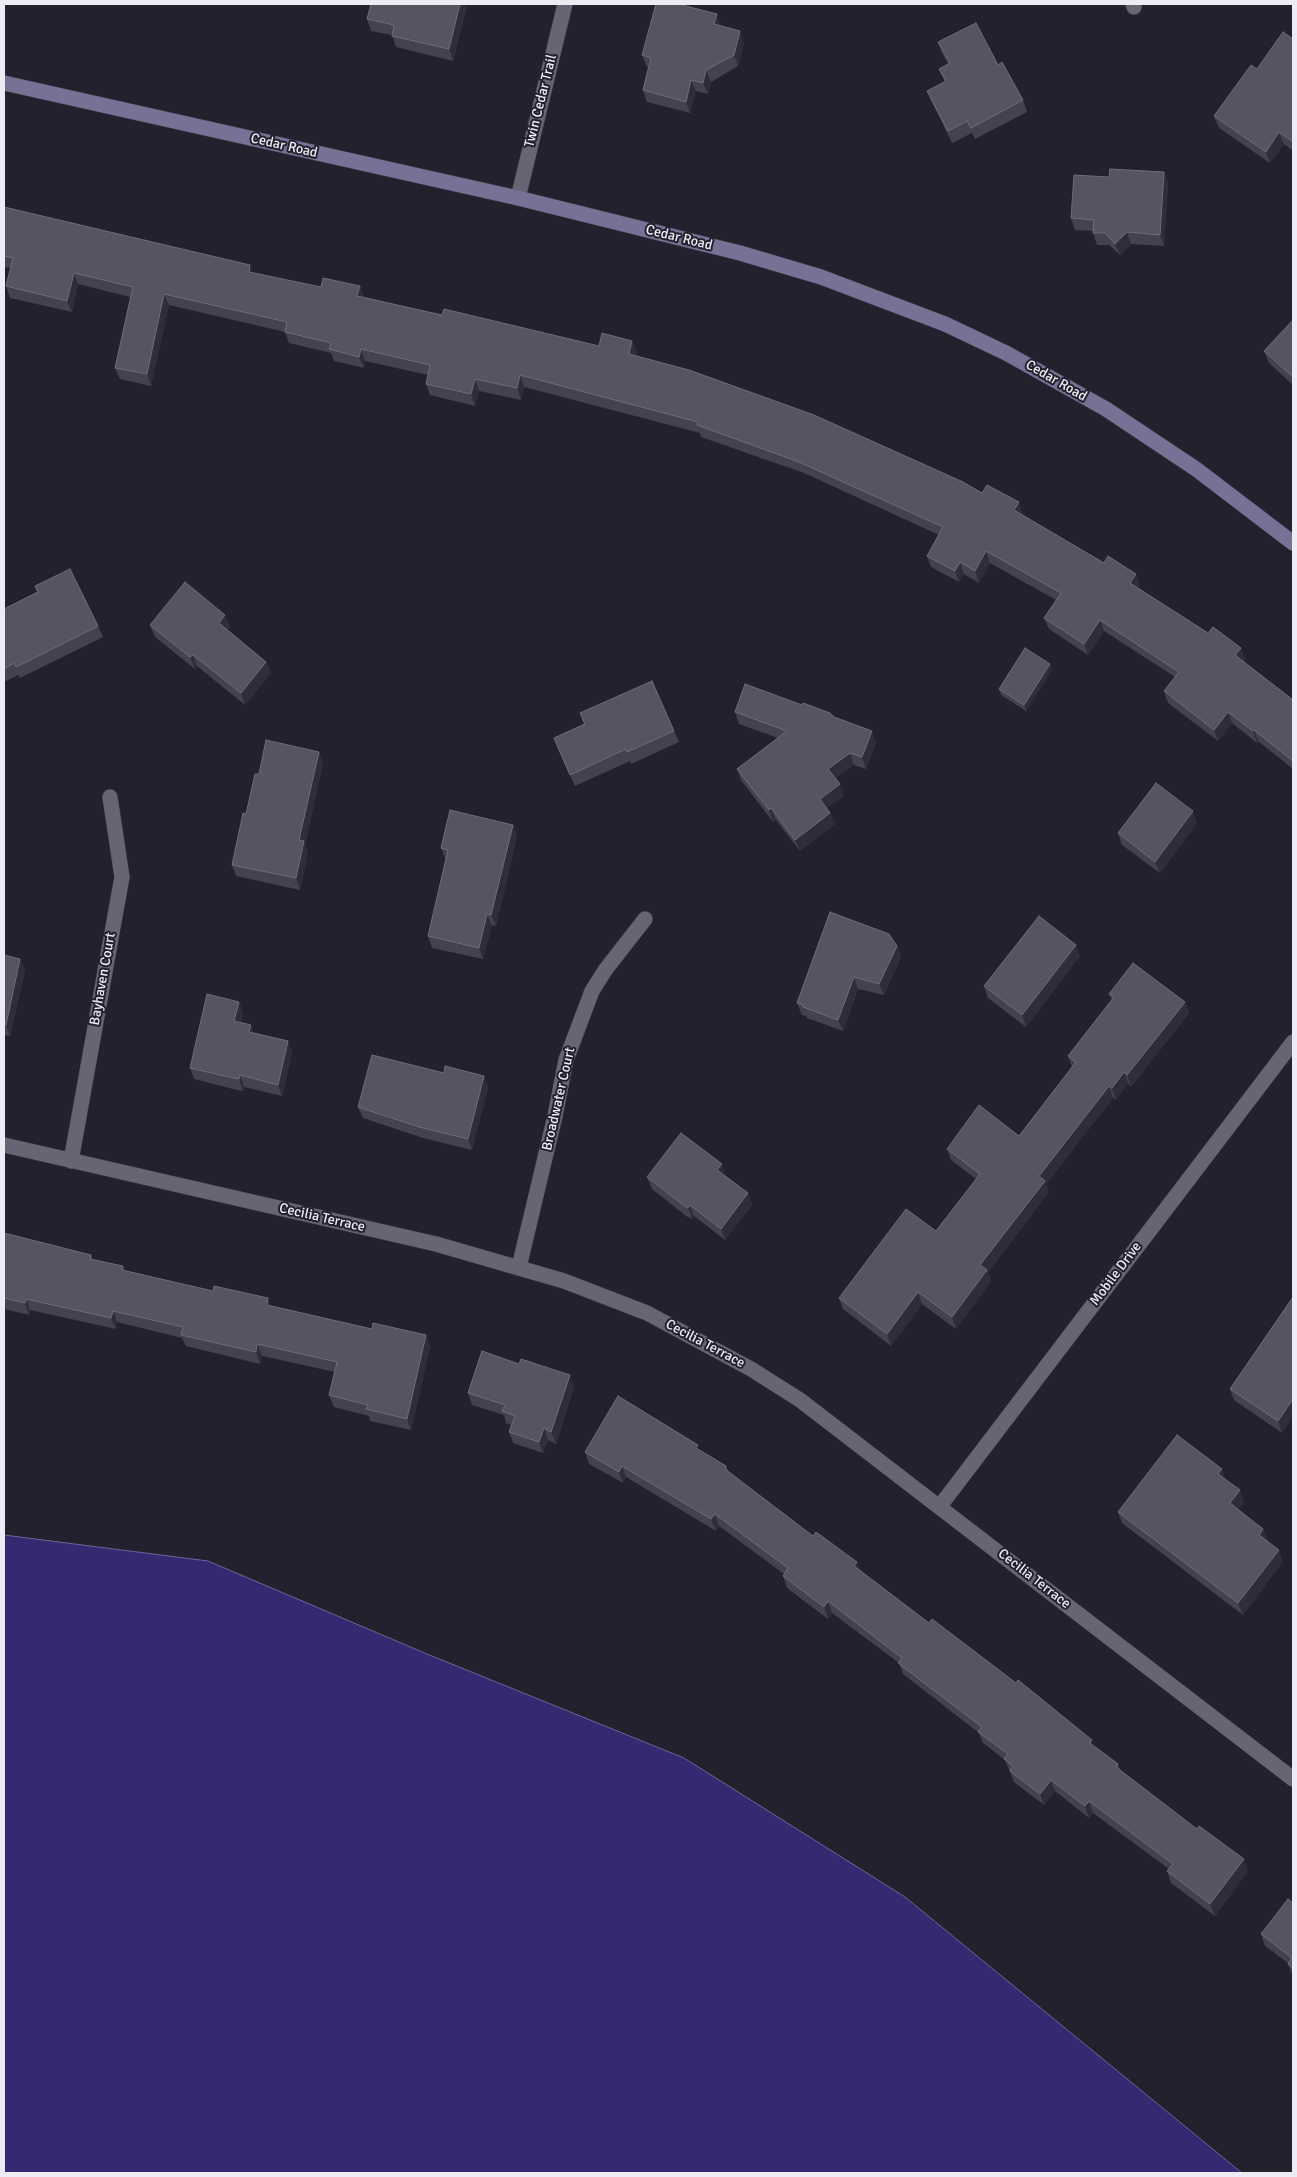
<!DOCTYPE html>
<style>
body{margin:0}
#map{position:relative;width:1297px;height:2177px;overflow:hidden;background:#22212e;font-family:Signika,sans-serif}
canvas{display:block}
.frame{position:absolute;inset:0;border:5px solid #edecf5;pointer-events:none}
</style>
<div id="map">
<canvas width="1297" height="2177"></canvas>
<div class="frame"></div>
</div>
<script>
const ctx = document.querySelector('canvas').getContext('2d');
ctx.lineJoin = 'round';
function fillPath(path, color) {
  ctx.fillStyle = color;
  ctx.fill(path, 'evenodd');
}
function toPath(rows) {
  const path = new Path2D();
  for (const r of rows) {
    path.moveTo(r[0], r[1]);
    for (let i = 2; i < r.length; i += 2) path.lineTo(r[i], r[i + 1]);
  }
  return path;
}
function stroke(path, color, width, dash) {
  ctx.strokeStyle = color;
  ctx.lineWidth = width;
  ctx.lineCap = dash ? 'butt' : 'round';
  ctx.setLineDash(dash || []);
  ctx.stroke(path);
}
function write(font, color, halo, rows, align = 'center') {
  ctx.font = font + ' Signika,sans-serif';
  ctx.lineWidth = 4;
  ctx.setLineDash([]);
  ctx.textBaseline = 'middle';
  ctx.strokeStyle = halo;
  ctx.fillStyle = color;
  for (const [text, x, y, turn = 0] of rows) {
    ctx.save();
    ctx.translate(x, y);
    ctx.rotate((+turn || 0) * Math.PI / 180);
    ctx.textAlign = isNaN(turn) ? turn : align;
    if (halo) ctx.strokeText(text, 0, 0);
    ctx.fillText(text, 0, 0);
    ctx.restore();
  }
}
const water = toPath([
 [4,1535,208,1561,427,1654,684,1758,905,1897,1242,2173,4,2173,4,1535]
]);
fillPath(water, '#372971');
stroke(water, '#6e6499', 1);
const street = toPath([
 [1133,4,1134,7],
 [518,198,565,4],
 [4,1145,436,1244,564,1281,647,1313,751,1369,800,1400,1293,1779],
 [71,1161,122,877,110,797],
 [519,1267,555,1116,566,1060,592,991,606,969,645,919],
 [940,1506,1293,1042]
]);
const secondary = toPath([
 [4,83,518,198,740,253,821,277,945,324,1006,353,1106,409,1196,469,1293,543]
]);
stroke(street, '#3e3c47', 16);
stroke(secondary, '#3e3c47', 16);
stroke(street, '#666574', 15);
stroke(secondary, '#757295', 15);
fillPath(toPath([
 [371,4,466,4,467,6,453,61,396,47,392,35,371,31,367,19],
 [721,26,744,43,738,66,711,82,708,94,696,91,690,113,647,102,643,90,648,67,647,67,642,55],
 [1293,39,1293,151,1284,144,1270,163,1219,128,1214,116,1257,69],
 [938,42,998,65,1023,100,1027,112,975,139,972,133,952,143,932,102,927,91,945,82,939,69,948,64,942,53],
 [1164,172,1168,183,1164,246,1131,244,1120,255,1109,245,1097,245,1093,233,1093,231,1075,230,1071,218,1109,177],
 [4,207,253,273,321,287,360,286,364,297,442,315,599,346,632,341,637,353,636,356,982,493,1023,513,1022,515,1140,585,1138,588,1208,633,1241,648,1245,659,1243,662,1293,700,1293,769,1258,741,1257,743,1232,723,1218,741,1168,703,1164,691,1175,677,1104,631,1088,655,1049,629,1044,618,1056,600,990,563,979,583,964,574,959,582,931,567,927,556,939,535,804,473,701,437,700,433,524,387,521,400,479,391,475,406,430,395,426,384,428,375,365,361,364,368,334,361,331,353,289,343,285,332,169,305,151,386,120,379,115,368,130,297,78,284,72,312,10,298,6,286,11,268,4,267],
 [1293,320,1293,385,1269,363,1264,351],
 [35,586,98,626,103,637,20,678,18,675,4,682,4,609,37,592],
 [225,615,230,627,227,630,266,662,271,673,245,705,197,666,195,669,155,637,150,625],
 [1052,670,1026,711,1001,695,999,689],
 [735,712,834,717,876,743,866,769,854,765,836,778,844,795,827,808,830,813,835,824,800,851,776,820,773,822,741,780,737,769,778,738,739,724],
 [580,713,674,731,679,742,631,764,630,761,575,786,558,749,554,738,584,724],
 [319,752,323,763,305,845,308,853,300,890,236,876,232,865,246,814,259,774],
 [1197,823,1160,873,1122,845,1118,833],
 [513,825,517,836,496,926,492,925,483,959,432,948,428,936,446,860,441,848],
 [897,946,901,957,884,995,858,989,843,1031,807,1018,806,1016,802,1015,797,1003],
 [4,955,20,959,25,970,10,1036,4,1035],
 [1080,956,1026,1027,988,998,984,986],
 [1109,994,1185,1002,1189,1013,1131,1087,1128,1083,1116,1100,1113,1098,1046,1184,1049,1192,988,1272,991,1281,956,1329,922,1304,891,1346,843,1309,839,1298,936,1231,976,1179,951,1160,947,1149,1019,1136,1072,1067,1068,1056,1112,1000],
 [239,1002,243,1014,241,1023,254,1033,288,1041,292,1053,282,1096,244,1087,243,1091,237,1090,194,1079,190,1068],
 [444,1073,484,1076,488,1087,472,1150,423,1138,363,1118,358,1107],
 [726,1176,748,1193,752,1205,725,1240,694,1216,692,1219,686,1216,652,1189,647,1177],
 [4,1233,91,1255,93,1260,123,1266,125,1271,271,1306,372,1329,426,1335,430,1347,411,1430,370,1421,369,1416,334,1407,329,1395,335,1372,262,1356,260,1364,186,1346,182,1338,117,1322,116,1329,30,1310,29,1315,4,1309],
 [1293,1297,1282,1433,1234,1400,1230,1389],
 [574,1387,556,1444,548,1440,543,1453,513,1443,509,1432,511,1425,506,1423,504,1415,472,1405,468,1393],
 [700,1450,726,1466,729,1472,813,1536,857,1562,860,1570,929,1623,1094,1746,1118,1764,1120,1770,1248,1871,1215,1916,1171,1883,1167,1871,1169,1869,1093,1813,1089,1818,1055,1791,1044,1805,1014,1782,1005,1760,983,1743,979,1733,903,1674,899,1663,832,1613,828,1619,787,1588,783,1576,784,1574,719,1526,716,1531,626,1477,623,1483,589,1464,585,1452],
 [1225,1479,1244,1502,1238,1510,1263,1529,1267,1540,1283,1561,1243,1615,1122,1523,1118,1512],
 [1293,1903,1293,1976,1292,1975,1288,1963,1265,1946,1261,1934]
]), '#43424f');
fillPath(toPath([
 [460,4,466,4,467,6,453,61,449,49],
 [717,14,721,26,714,24],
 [740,31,744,43,738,66,734,55],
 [706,70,711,82,708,94,703,83],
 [691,80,696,91,690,113,686,102],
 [1279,132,1284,144,1270,163,1266,152],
 [1164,172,1168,183,1164,246,1160,235],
 [1127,232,1131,244,1120,255,1115,244],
 [250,265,254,276,249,272],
 [74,273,78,284,72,312,67,301],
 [360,286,364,298,357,296],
 [164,294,169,305,151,386,147,374],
 [632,341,637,353,633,366,629,354],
 [361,349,365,361,364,368,359,357],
 [520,375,524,387,521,400,517,388],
 [475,379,479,391,475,406,471,394],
 [1019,502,1023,513,1018,522,1014,510],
 [986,551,990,563,979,583,975,571],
 [960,562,964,574,959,582,955,571],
 [1136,574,1140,585,1135,594,1130,583],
 [225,615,230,627,223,635,219,623],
 [1100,620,1104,631,1088,655,1084,644],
 [1241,648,1245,659,1239,667,1235,655],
 [193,655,197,666,195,669,190,657],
 [266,662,271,673,245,705,241,693],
 [1050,664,1052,670,1026,711,1024,705],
 [1228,712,1232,723,1218,741,1214,730],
 [1254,730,1258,741,1257,743,1253,731],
 [872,731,876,743,866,769,862,757],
 [319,752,323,763,305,845,308,853,300,890,296,878,299,840],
 [850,753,854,765,832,781,828,769],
 [840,784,844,795,824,811,820,799],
 [771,808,776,820,773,822,769,810],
 [1193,811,1197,823,1160,873,1155,862],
 [830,813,835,824,800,851,795,840],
 [513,825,517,836,496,926,491,915],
 [487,914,492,925,483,959,479,948],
 [1076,945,1080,956,1026,1027,1022,1015],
 [897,946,901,957,884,995,879,984],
 [20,959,25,970,10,1036,6,1025],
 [854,977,858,989,843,1031,838,1020],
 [239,1002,243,1014,238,1033,234,1021],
 [1185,1002,1189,1013,1131,1087,1127,1075],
 [251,1025,255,1036,249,1032],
 [288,1041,292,1053,282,1096,278,1085],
 [1124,1072,1128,1083,1116,1100,1112,1088],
 [240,1075,244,1087,243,1091,239,1079],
 [484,1076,488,1087,472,1150,468,1139],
 [1109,1086,1113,1098,1046,1184,1049,1192,988,1272,991,1281,956,1329,952,1317,980,1265,1039,1176],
 [722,1164,726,1176,717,1170],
 [748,1193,752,1205,725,1240,721,1229],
 [690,1205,694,1216,692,1219,688,1208],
 [918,1292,922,1304,891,1346,887,1334],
 [268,1298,272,1310,267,1305],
 [26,1299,30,1310,29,1315,25,1303],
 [113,1311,117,1322,116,1329,111,1318],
 [426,1335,430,1347,411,1430,407,1419],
 [257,1344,262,1356,260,1364,256,1352],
 [570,1375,574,1387,556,1444,551,1432],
 [1293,1399,1293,1417,1282,1433,1278,1421],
 [544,1428,548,1440,543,1453,539,1442],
 [622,1466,626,1477,623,1483,619,1472],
 [1222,1469,1226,1481,1218,1474],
 [1240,1490,1244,1502,1234,1515,1230,1503],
 [715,1514,719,1526,716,1531,711,1519],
 [1263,1529,1267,1541,1259,1535],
 [1279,1550,1283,1561,1243,1615,1238,1603],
 [857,1562,861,1574,854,1566],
 [828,1601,832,1613,828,1619,824,1607],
 [1051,1780,1055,1791,1044,1805,1040,1794],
 [1089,1801,1093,1813,1089,1818,1085,1806],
 [1244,1859,1248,1871,1215,1916,1210,1904]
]), '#2e2d3a');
const building = toPath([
 [371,4,460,4,449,49,392,36,394,25,367,19,371,4],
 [656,4,678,4,717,14,714,24,740,31,734,55,706,70,703,83,691,80,686,102,643,90,651,58,642,55,656,4],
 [976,23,998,65,1002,62,1023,100,971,128,967,121,948,131,927,91,946,81,939,69,950,63,938,42,976,23],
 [1283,32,1293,39,1293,142,1279,132,1266,152,1214,116,1251,65,1257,69,1283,32],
 [1110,169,1164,172,1160,235,1127,232,1115,244,1105,233,1093,233,1094,220,1071,218,1074,175,1109,177,1110,169],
 [4,207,250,265,249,272,321,287,323,278,360,286,357,296,442,315,444,309,599,346,602,333,632,341,629,354,689,370,814,415,963,482,982,493,987,485,1019,502,1014,510,1104,563,1108,556,1136,574,1130,583,1208,633,1213,627,1241,648,1235,655,1293,700,1293,761,1254,730,1253,731,1228,712,1214,730,1164,691,1179,672,1100,620,1084,644,1044,618,1061,593,986,551,975,571,960,562,955,571,927,556,943,527,799,462,697,425,698,422,520,375,517,388,475,379,471,394,426,384,430,365,361,349,359,357,329,349,331,343,285,332,287,322,164,294,147,374,115,368,133,287,74,273,67,301,6,286,13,258,4,256,4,207],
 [1293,320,1293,377,1264,351,1293,320],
 [70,569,98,626,16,667,14,663,4,669,4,609,38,592,35,586,70,569],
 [185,582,225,615,219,623,266,662,241,693,193,655,190,657,150,625,185,582],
 [1025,648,1050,664,1024,705,999,689,1025,648],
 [652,681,674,731,627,752,626,749,570,775,554,738,585,724,580,713,652,681],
 [745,684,802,705,803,703,830,713,834,717,872,731,862,757,850,753,828,769,840,784,820,799,830,813,795,840,771,808,769,810,737,769,787,731,735,712,745,684],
 [266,740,319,752,299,840,304,841,296,878,232,865,243,813,246,814,255,774,259,774,266,740],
 [1156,783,1193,811,1155,862,1118,833,1156,783],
 [450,810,513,825,491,915,487,914,479,948,428,936,448,850,441,848,450,810],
 [830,912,889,934,897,946,879,984,854,977,838,1020,803,1007,803,1005,797,1003,830,912],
 [1039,916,1076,945,1022,1015,984,986,1039,916],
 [4,955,20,959,6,1025,4,1024,4,955],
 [1133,963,1185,1002,1127,1075,1124,1072,1112,1088,1109,1086,1039,1176,1045,1181,980,1265,987,1270,952,1317,918,1292,887,1334,839,1298,906,1209,936,1231,980,1174,947,1149,979,1105,1019,1136,1076,1062,1068,1056,1114,997,1109,994,1133,963],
 [207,994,239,1002,234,1021,251,1025,249,1032,288,1041,278,1085,240,1075,239,1079,233,1078,190,1068,207,994],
 [372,1055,444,1073,445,1066,484,1076,468,1139,419,1127,358,1107,372,1055],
 [681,1133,722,1164,717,1170,748,1193,721,1229,690,1205,688,1208,682,1204,647,1177,681,1133],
 [4,1233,91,1255,90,1259,123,1266,122,1270,213,1291,214,1286,268,1298,267,1305,372,1329,373,1323,426,1335,407,1419,366,1409,368,1405,329,1395,337,1362,257,1344,256,1352,181,1335,183,1327,113,1311,111,1318,26,1299,25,1303,4,1298,4,1233],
 [1293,1297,1293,1399,1278,1421,1230,1389,1293,1297],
 [482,1351,519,1364,521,1359,570,1375,551,1432,544,1428,539,1442,509,1432,515,1416,502,1411,505,1405,468,1393,482,1351],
 [618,1396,698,1445,696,1448,726,1466,725,1469,813,1536,816,1532,857,1562,854,1566,929,1623,932,1619,1016,1683,1018,1680,1092,1740,1090,1743,1118,1764,1116,1767,1197,1829,1199,1826,1244,1859,1210,1904,1167,1871,1173,1864,1089,1801,1085,1806,1051,1780,1040,1794,1010,1771,1013,1766,1004,1759,1008,1754,978,1732,982,1727,898,1663,902,1658,828,1601,824,1607,783,1576,788,1568,715,1514,711,1519,622,1466,619,1472,585,1452,618,1396],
 [1177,1435,1222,1469,1218,1474,1240,1490,1230,1503,1263,1529,1259,1535,1279,1550,1238,1603,1118,1512,1177,1435],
 [1288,1899,1293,1903,1293,1968,1288,1964,1292,1958,1261,1934,1288,1899]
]);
fillPath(building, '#555460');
stroke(building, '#6d6c78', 1);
write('14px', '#edecf5', '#22212e', [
 ["Twin Cedar Trail",541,101,-76],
 ["Cedar Road",284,146,13],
 ["Cedar Road",679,238,14],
 ["Cedar Road",1056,381,30],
 ["Bayhaven Court",103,979,-80],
 ["Broadwater Court",559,1099,-77],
 ["Cecilia Terrace",322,1218,13],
 ["Mobile Drive",1116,1274,-53],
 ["Cecilia Terrace",705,1344,28],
 ["Cecilia Terrace",1034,1579,38]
]);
</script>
